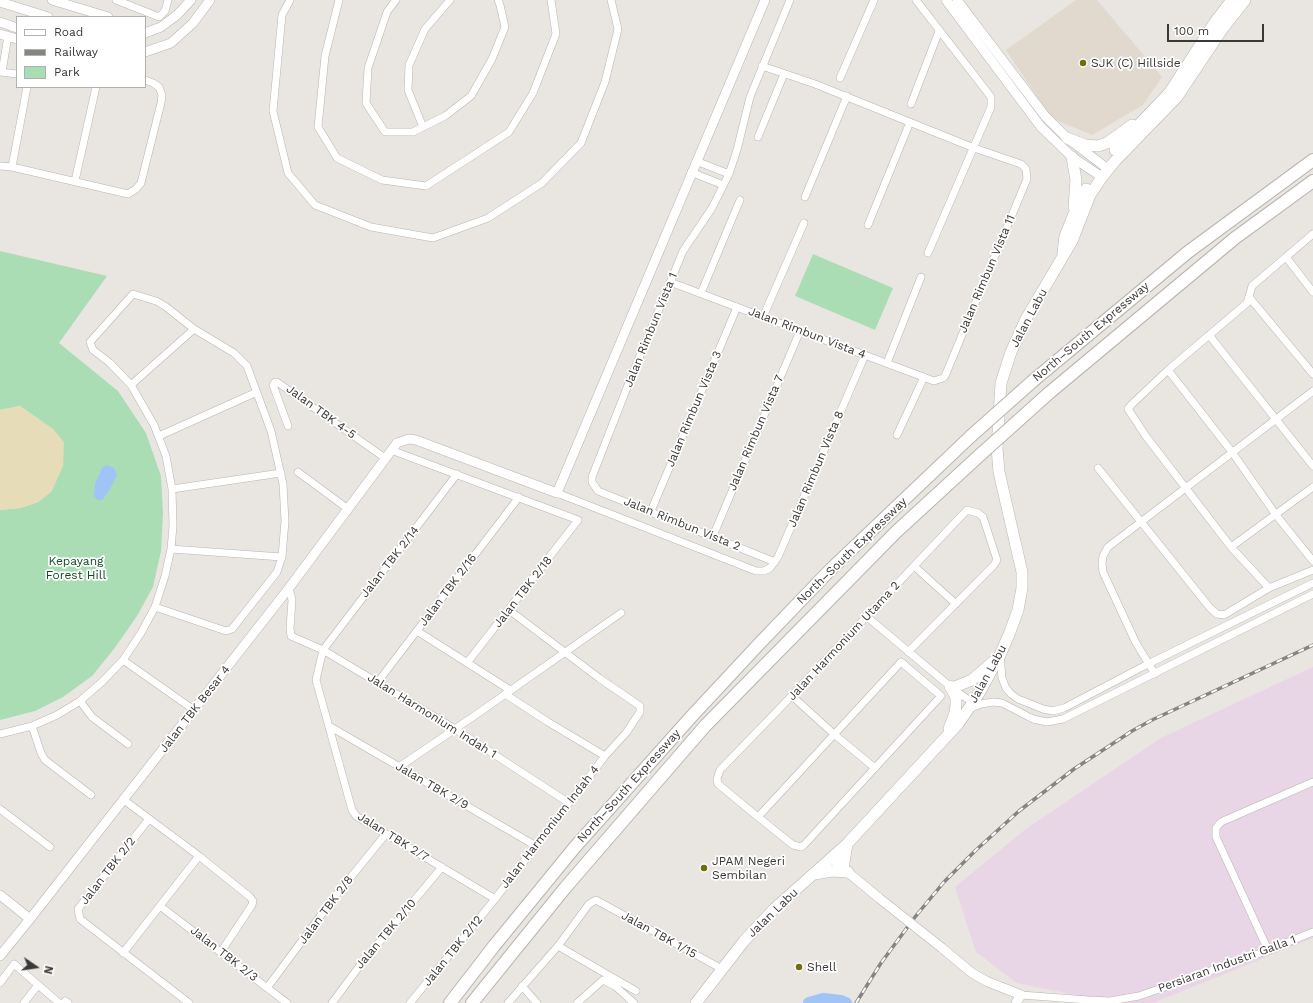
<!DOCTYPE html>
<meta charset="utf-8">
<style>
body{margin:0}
#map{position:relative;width:1313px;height:1003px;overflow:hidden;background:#e9e5e1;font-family:"Work Sans",sans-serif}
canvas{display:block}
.legend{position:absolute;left:16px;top:16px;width:130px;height:72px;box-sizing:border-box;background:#fff;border:1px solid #b0b0af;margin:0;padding:5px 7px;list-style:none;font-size:12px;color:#3a3937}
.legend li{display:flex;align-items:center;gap:8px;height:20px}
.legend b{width:20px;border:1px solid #b0b0af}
.north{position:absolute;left:16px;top:947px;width:40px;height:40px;-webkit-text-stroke:3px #fff;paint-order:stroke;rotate:103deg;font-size:11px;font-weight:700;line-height:16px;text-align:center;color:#3a3937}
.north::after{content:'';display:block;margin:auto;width:14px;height:18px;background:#3a3937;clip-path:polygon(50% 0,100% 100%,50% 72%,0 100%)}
.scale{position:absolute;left:1167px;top:24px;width:97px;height:18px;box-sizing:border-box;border:2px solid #3a3937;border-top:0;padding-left:5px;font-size:12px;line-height:14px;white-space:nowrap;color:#3a3937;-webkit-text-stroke:3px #fff;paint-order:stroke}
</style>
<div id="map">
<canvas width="1313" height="1003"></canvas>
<ul class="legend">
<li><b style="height:5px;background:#fff"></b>Road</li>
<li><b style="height:5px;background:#868481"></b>Railway</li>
<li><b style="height:11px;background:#abddb5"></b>Park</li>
</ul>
<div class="north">N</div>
<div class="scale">100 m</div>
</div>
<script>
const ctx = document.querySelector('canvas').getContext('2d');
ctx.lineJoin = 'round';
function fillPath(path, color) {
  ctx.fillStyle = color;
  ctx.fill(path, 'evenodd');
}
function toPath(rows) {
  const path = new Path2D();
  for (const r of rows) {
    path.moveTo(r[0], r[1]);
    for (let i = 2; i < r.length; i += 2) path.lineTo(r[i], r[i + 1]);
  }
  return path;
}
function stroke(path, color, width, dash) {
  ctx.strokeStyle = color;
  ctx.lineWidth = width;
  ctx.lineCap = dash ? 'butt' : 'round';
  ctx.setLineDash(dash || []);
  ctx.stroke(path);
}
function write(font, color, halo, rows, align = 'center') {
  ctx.font = font + ' "Work Sans",sans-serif';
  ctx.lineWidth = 3.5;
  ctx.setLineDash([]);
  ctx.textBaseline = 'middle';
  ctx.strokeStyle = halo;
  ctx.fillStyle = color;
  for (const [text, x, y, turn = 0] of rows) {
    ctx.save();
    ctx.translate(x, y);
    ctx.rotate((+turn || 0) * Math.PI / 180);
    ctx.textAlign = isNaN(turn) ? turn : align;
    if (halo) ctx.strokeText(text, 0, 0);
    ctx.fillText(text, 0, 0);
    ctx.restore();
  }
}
fillPath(toPath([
 [1076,0,1097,0,1162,77,1143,105,1092,135,1051,118,1006,50]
]), '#e1d8ce');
fillPath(toPath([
 [1313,667,1313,938,1153,1003,1115,1003,1017,983,976,952,955,887,1026,829,1161,738]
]), '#e8d5e6');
fillPath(toPath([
 [0,251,107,276,59,343,118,391,146,433,161,476,163,513,161,551,153,587,137,616,114,649,92,676,63,697,35,711,0,720,0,510,20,508,38,502,52,491,54,430,20,406,0,410],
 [813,254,893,288,875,330,795,296]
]), '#abddb5');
fillPath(toPath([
 [20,406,54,430,64,442,63,466,52,491,38,502,20,508,0,510,0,410]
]), '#e6dcb7');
fillPath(toPath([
 [107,465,114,468,117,475,109,491,102,500,97,500,94,496,95,484,102,468]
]), '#a1c4f6');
stroke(toPath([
 [809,1003,823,999,841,1001,846,1003]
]), '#a1c4f6', 12);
const street = toPath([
 [116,0,159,17,165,11,168,0],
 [290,0,282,15,273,111,288,173,315,205,371,227,433,238,488,218,542,183,581,143,605,82,618,29,611,0],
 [339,0,325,56,318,127,337,158,382,180,426,186,509,132,533,93,556,34,551,0],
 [396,0,387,12,368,68,366,103,385,132,413,132,445,116,471,96,492,59,505,27,500,5,498,0],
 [916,0,991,97,991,107,928,253],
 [0,72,17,74],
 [2,72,8,36],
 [840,78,874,0],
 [911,104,939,31],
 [423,127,408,90,409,65,425,29,450,0],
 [758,137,784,74],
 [696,161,729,174],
 [0,166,12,167,128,194,136,189,141,183,161,103,162,95,159,87,153,83,145,80],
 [12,167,27,87],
 [691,172,723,185],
 [75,181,96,87],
 [805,197,847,96],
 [868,225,910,122],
 [1286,257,1313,292],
 [670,282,934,381,943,378,945,376,1027,179,1026,169,1021,164,974,148,815,84,762,66],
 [701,293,740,200],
 [1249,297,1313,374],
 [763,317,804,223],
 [1209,335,1313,466],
 [887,363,921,277],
 [1168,370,1232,452,1276,515,1313,561],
 [131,385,194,329],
 [288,426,273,385,275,382,277,382,385,458],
 [897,435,924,377],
 [159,436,257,392],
 [391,450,578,520,467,663],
 [1098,468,1210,608,1217,614,1224,615,1269,588,1313,570],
 [298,472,348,509],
 [457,474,323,650,316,680,352,810,356,816,495,899],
 [172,489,281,473],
 [557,493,756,571,764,571,770,568,778,557,865,355],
 [651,511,737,307],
 [713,536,800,331],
 [1231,547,1313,487],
 [171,549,282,557],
 [775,562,598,491,592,482,592,477,630,380,683,251,712,208,729,174,737,150,750,97,790,0],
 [914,566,956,604],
 [289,588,292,600,290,628,291,636,323,650,455,729,569,803],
 [1269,588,1231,547,1145,435,1128,409,1132,404,1168,370,1247,303,1252,286,1313,234],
 [866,616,952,688,973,703],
 [417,631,510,690],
 [1000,655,1002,678,1006,688,1011,694,1018,699,1043,709,1053,711,1064,708,1148,664,1313,583],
 [123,660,194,710],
 [1155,674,1136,643,1103,572,1102,563,1103,556,1108,547,1313,391],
 [377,683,519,497],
 [505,694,548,722,605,756],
 [792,696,835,735,875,768],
 [80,701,92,717,128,744],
 [969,709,981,704,993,702,1002,703,1033,719,1047,722,1063,719,1313,594],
 [32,726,41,753,45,760,91,795],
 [329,726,536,846],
 [0,734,32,726,57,715,80,701,103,681,123,660,141,633,155,607,165,576,171,549,173,526,172,489,166,456,154,425,131,385,110,363,93,350,90,342,133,294,156,301,165,306,194,329,234,353,247,366,271,431,283,484,285,521,282,557,277,572,232,629,226,631,155,607],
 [399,767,477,714,621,613],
 [124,800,199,856,250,897,253,901,252,905,221,952],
 [0,809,50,847],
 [758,817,901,662,941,696,804,845,801,847,793,845,758,817,718,784,717,779,720,770,782,706,948,530,967,510,978,513,983,517,997,560,994,565,908,652],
 [149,819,78,909,80,919,189,1003],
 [160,906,287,1003],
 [558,946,636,991],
 [1268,950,1216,837,1216,828,1221,822,1313,782],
 [123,953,199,856],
 [0,983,14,964,59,1003],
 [522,986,537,1003],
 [267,988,333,899,386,834],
 [1021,995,1088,1000,1110,1001,1139,996,1258,954,1313,932],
 [24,1003,38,985],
 [64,1003,65,1001,68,1003],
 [332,1003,361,964,442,867],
 [410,1003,495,899,605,756,626,733,640,712,640,706,599,678,509,610],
 [508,1003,558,946,589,904,596,900,722,969],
 [577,1003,603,980,615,986,634,1003]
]);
const secondary = toPath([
 [52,0,108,17],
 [946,0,1041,127,1072,157,1102,177],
 [957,0,1045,116,1067,138,1108,169],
 [0,2,48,17],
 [0,22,17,28],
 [145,33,161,27,177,15,191,0],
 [0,34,17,39],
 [145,52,171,43,193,23,210,0],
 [832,859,879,898],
 [0,895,30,919],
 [942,948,972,973,986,981,1021,995,1016,1003],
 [0,956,30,919,289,588,397,443,409,439,416,440,557,493,765,0]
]);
const primary = toPath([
 [1067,138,1085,145,1098,146,1107,143,1132,125],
 [1115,150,1170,92,1215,22,1232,0],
 [1072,157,1076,180,1074,207],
 [1063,253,1065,236,1074,214,1086,189],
 [952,688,972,680,994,661],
 [949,729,955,713,956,704,956,697,950,686],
 [843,868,847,844],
 [815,874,832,871,848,872],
 [696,1003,744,941,774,909,847,844,958,724,978,695,1000,655,1010,632,1018,610,1022,588,1022,572,999,472,997,448,1001,383,1011,352,1026,319,1072,241,1090,195,1102,177,1115,161,1177,97,1223,28,1245,0]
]);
const highway = toPath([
 [1034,380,1188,252,1313,160],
 [1049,393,1235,238,1313,181],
 [450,1003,494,946,575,847,691,717,759,644,831,569,971,436],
 [472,1003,565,888,705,726,896,532,981,454]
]);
stroke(street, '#b9b5b1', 8);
stroke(secondary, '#b9b5b1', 10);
stroke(primary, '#b9b5b1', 12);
stroke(highway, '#b9b5b1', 14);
stroke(street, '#fff', 7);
stroke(secondary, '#fff', 9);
stroke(primary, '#fff', 11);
stroke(highway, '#fff', 12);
const rail = toPath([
 [856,1003,881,963,915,917,944,882,976,850,1019,811,1074,769,1132,731,1152,720,1313,645]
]);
stroke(rail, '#868481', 3.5);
stroke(rail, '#fff', 2, [6]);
const secondaryBridge = toPath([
 [879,898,942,948]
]);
const highwayBridge = toPath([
 [971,436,1034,380],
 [981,454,1049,393]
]);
stroke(secondaryBridge, '#b9b5b1', 10, []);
stroke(highwayBridge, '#b9b5b1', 14, []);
stroke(secondaryBridge, '#fff', 9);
stroke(highwayBridge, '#fff', 12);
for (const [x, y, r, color] of [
 [1083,63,4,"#716d0b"],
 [704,868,4,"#716d0b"],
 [799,967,4,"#716d0b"]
]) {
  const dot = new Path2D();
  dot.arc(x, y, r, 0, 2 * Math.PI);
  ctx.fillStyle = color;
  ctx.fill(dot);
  stroke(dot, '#fff', 1.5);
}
write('12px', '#3a3937', '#fff', [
 ["SJK (C) Hillside",1091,63],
 ["JPAM Negeri",712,861],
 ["Sembilan",712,875],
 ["Shell",807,967]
], 'left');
write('12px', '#3a3937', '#fff', [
 ["Jalan Rimbun Vista 11",987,274,-67],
 ["Jalan Labu",1029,318,-62],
 ["Jalan Rimbun Vista 1",651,330,-68],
 ["North–South Expressway",1091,332,-40],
 ["Jalan Rimbun Vista 4",807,333,21],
 ["Jalan Rimbun Vista 3",694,409,-67],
 ["Jalan TBK 4-5",321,412,36],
 ["Jalan Rimbun Vista 7",756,433,-67],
 ["Jalan Rimbun Vista 8",816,469,-67],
 ["Jalan Rimbun Vista 2",682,524,22],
 ["North–South Expressway",852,551,-44],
 ["Jalan TBK 2/14",390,562,-52],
 ["Jalan TBK 2/16",448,590,-53],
 ["Jalan TBK 2/18",523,592,-52],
 ["Jalan Harmonium Utama 2",844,641,-47],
 ["Jalan Labu",988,674,-61],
 ["Jalan TBK Besar 4",195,709,-52],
 ["Jalan Harmonium Indah 1",432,716,32],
 ["Jalan TBK 2/9",432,786,30],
 ["North–South Expressway",629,786,-48],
 ["Jalan Harmonium Indah 4",550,827,-52],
 ["Jalan TBK 2/7",393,837,32],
 ["Jalan TBK 2/2",108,871,-52],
 ["Jalan TBK 2/8",326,910,-53],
 ["Jalan Labu",773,913,-44],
 ["Jalan TBK 2/10",386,934,-50],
 ["Jalan TBK 1/15",659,935,29],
 ["Jalan TBK 2/12",453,951,-51],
 ["Jalan TBK 2/3",224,954,38],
 ["Persiaran Industri Galla 1",1227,964,-20]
]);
write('12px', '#0e4b24', '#fff', [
 ["Kepayang",76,561],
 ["Forest Hill",76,575]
]);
</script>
